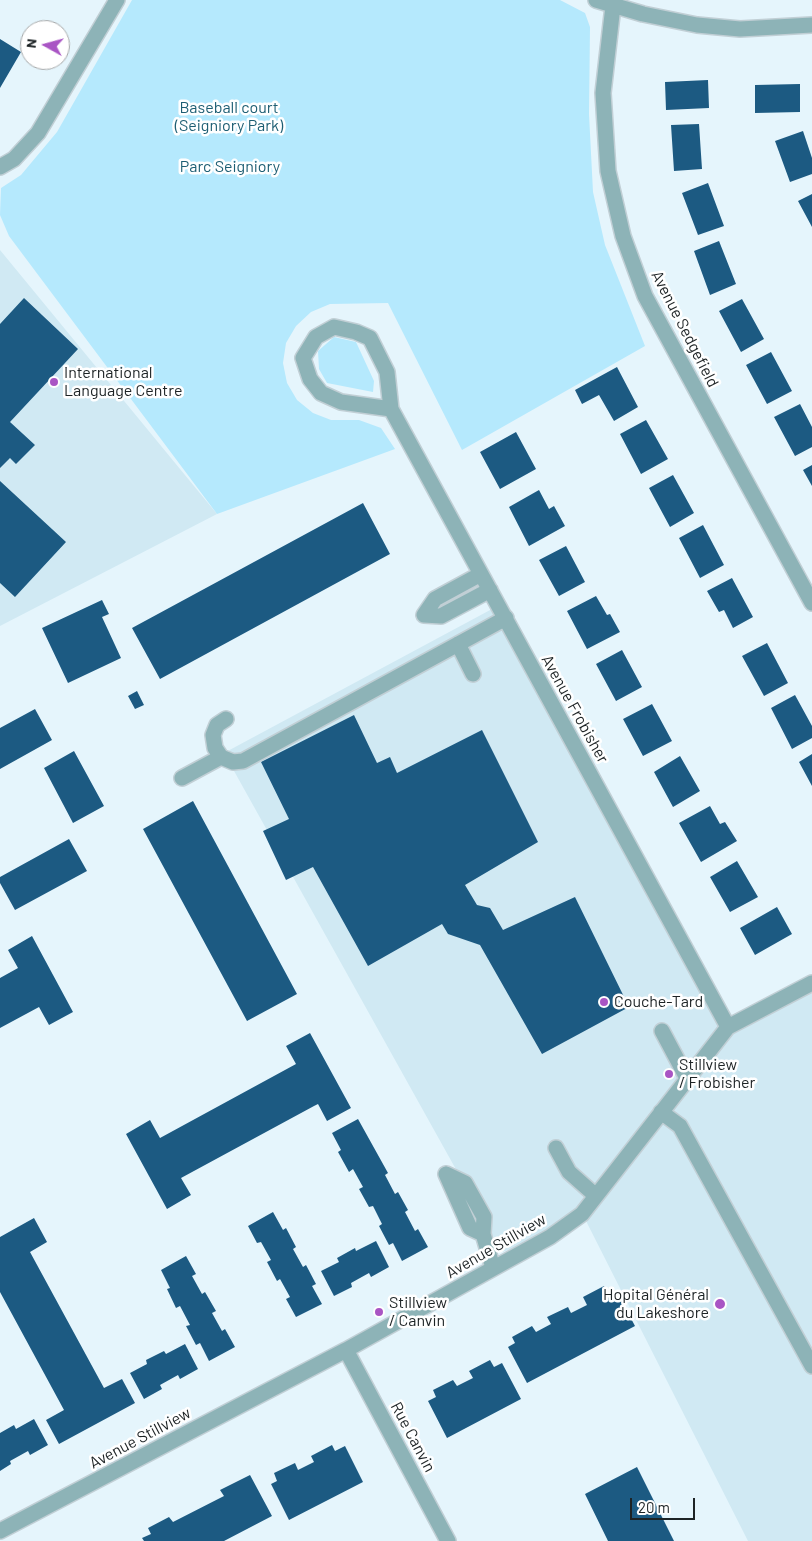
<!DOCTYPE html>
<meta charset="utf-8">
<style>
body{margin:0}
#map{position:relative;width:812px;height:1541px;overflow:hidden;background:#e5f5fc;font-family:Barlow,sans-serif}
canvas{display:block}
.north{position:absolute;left:20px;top:20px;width:50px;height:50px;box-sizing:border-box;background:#fff;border:1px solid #a5a7a8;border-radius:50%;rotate:277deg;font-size:14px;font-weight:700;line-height:20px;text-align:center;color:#1d2325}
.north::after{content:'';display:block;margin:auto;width:18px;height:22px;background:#a955c4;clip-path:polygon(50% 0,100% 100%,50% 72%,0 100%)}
.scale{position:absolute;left:630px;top:1498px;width:65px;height:22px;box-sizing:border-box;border:2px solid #1d2325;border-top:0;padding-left:6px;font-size:15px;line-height:18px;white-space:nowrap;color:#1d2325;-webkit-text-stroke:4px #fff;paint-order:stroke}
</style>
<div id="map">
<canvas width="812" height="1541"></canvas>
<div class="north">N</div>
<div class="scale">20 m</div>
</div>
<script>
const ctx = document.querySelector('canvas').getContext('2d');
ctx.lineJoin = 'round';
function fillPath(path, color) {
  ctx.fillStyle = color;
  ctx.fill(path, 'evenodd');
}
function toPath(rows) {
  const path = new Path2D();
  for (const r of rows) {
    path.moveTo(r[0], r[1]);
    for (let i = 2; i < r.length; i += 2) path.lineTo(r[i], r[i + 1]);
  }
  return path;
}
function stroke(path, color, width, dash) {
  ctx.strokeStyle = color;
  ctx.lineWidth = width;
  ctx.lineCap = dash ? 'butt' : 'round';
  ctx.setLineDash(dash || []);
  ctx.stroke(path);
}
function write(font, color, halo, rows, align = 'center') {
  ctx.font = font + ' Barlow,sans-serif';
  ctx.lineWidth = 5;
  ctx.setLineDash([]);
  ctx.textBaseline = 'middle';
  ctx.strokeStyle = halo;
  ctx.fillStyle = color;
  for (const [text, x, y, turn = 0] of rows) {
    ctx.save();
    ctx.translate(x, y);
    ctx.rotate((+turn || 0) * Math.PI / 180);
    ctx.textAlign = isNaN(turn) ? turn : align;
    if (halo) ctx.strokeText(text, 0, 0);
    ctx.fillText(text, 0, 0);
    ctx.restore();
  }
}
fillPath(toPath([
 [0,250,217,514,0,626],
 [492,609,728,1026,812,983,812,1541,748,1541,586,1221,717,1041,582,1214,550,1237,502,1252,224,753]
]), '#d0e9f3');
fillPath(toPath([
 [132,0,560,0,585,13,590,27,589,114,593,192,605,245,645,346,462,450,388,303,330,304,311,312,296,326,286,343,283,363,287,383,297,400,313,413,331,420,359,420,381,428,395,449,217,514,9,236,0,215,1,188,21,175,57,132],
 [334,337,356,342,374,381,373,392,327,383,319,369,318,351]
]), '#b5e9fd');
fillPath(toPath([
 [0,39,21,52,0,88],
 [708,80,709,108,666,110,665,82],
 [800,84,800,112,755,113,755,85],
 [699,124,702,169,674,171,671,125],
 [803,131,812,158,812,174,790,182,775,141],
 [708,183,724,226,698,235,682,193],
 [812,194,812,227,798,201],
 [719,241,736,284,710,295,694,251],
 [24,298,78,349,10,422,35,445,16,464,10,458,0,468,0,324],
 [742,299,764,339,741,352,719,311],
 [771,352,792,391,767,404,746,365],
 [617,367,638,407,614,421,599,395,582,404,575,390],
 [800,404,812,427,812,447,795,456,774,417],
 [646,420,668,459,641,474,620,434],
 [516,432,536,469,500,489,480,452],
 [812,465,812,486,803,470],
 [673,475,694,513,670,527,649,488],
 [0,481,66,542,15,597,0,583],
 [539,490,549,509,554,506,565,526,529,546,509,507],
 [363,503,390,554,160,679,132,628],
 [703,525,724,565,700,578,679,538],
 [566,546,585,582,559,596,539,560],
 [732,578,753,617,733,628,724,610,719,612,707,591],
 [596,596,607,615,610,614,620,632,587,649,567,611],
 [102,600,109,614,102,617,121,658,68,683,42,628],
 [767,643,788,683,764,696,742,656],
 [622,650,642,687,616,701,596,664],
 [137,691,144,705,135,709,128,696],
 [795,695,812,726,812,738,792,749,771,708],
 [652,704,672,741,643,756,623,719],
 [35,709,52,740,0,769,0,728],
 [354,715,377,763,390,757,397,773,482,730,538,842,465,885,477,905,490,908,503,930,575,897,629,1007,542,1054,480,945,448,934,442,924,368,966,313,867,286,880,263,831,289,819,261,762],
 [74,751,104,806,73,823,44,768],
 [812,754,812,786,799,762],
 [680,756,700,791,673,807,654,772],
 [193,801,297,994,247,1021,143,829],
 [710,806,720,824,725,822,737,841,701,862,679,823],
 [69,839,87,871,15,910,0,883,0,877],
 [737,861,758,897,730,912,710,877],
 [777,907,792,934,755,955,740,928],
 [32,936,73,1012,49,1025,39,1007,0,1028,0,978,18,968,8,950],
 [310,1033,351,1108,327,1121,318,1104,314,1106,181,1178,191,1195,167,1209,126,1134,150,1120,160,1138,296,1064,286,1046],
 [358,1119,388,1173,385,1175,395,1194,398,1192,408,1210,405,1212,415,1231,418,1229,428,1247,402,1261,393,1243,389,1245,379,1226,382,1224,373,1206,369,1207,359,1189,363,1187,353,1169,349,1172,338,1152,341,1150,332,1133],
 [273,1212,283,1230,286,1228,296,1247,293,1249,303,1267,306,1265,316,1284,312,1286,322,1304,296,1317,286,1299,290,1297,280,1279,277,1281,267,1262,271,1260,261,1242,257,1243,248,1226],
 [34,1218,47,1242,30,1252,104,1388,122,1379,135,1403,59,1444,46,1420,64,1410,0,1292,0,1237],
 [376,1241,389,1267,371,1277,369,1273,351,1283,352,1287,334,1296,321,1271,339,1262,337,1258,355,1248,356,1251],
 [186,1256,196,1274,192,1276,202,1294,205,1292,216,1311,212,1313,222,1331,225,1329,235,1347,209,1361,200,1343,196,1345,186,1326,190,1325,180,1306,176,1308,167,1289,170,1288,161,1270],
 [604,1286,608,1294,616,1290,635,1326,527,1383,508,1347,515,1343,512,1337,532,1326,536,1332,551,1324,547,1317,568,1307,571,1313,587,1305,583,1297],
 [185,1344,198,1369,180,1379,178,1375,160,1385,162,1389,144,1399,130,1373,147,1364,146,1360,164,1351,166,1354],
 [490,1360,494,1367,502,1363,521,1399,447,1438,428,1401,436,1397,433,1390,453,1380,457,1386,473,1378,469,1371],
 [34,1419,48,1445,30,1455,28,1451,10,1461,11,1464,0,1471,0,1433,14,1425,16,1429],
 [332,1445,335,1451,345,1446,363,1482,289,1520,271,1484,277,1481,274,1473,295,1463,298,1470,314,1462,311,1456],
 [637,1467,674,1541,608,1541,585,1494],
 [250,1475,272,1516,224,1541,144,1541,142,1538,151,1534,148,1528,169,1517,173,1522,224,1496,220,1490]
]), '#1c5a82');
const minor = toPath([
 [596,0,643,14,697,25,740,29,812,25],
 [613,6,603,93,608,171,623,236,645,296,812,603],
 [0,167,14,159,38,133,117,0],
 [391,409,341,402,321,393,310,379,303,358,316,337,334,327,356,332,370,338,387,372,391,409,728,1027],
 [481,574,435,599,424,615,441,616,490,590],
 [458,644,473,674],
 [226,719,217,725,213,735,215,748,221,757,233,762,243,761,506,618],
 [182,778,221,757],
 [662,1031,687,1078],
 [661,1112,680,1126,812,1366],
 [556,1148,569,1172,596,1196],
 [446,1174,465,1183,484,1217,483,1234,493,1268],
 [446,1174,470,1228,483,1234],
 [346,1350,448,1541],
 [0,1531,346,1350,550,1237,582,1214,728,1027,812,983]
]);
stroke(minor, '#c1cfd5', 18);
stroke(minor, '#8db3b7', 15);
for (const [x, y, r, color] of [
 [54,382,5,"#a955c4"],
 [604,1002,5,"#a955c4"],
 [669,1074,5,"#a955c4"],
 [720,1304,6,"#a955c4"],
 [379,1312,5,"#a955c4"]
]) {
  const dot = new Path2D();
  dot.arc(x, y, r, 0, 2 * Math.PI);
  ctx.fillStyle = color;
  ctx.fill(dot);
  stroke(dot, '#fff', 2);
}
write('16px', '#1d5e73', '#fff', [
 ["Baseball court",229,108],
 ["(Seigniory Park)",229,126],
 ["Parc Seigniory",230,167]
]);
write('16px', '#1d2325', '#fff', [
 ["Avenue Sedgefield",685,329,63],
 ["Avenue Frobisher",575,709,61],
 ["Avenue Stillview",496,1246,-30],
 ["Rue Canvin",413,1437,62],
 ["Avenue Stillview",140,1438,-28]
]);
write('16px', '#1d2325', '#fff', [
 ["International",64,373],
 ["Language Centre",64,391],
 ["Couche-Tard",614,1002],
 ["Stillview",679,1065],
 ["/ Frobisher",679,1083],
 ["Hopital Général",709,1295,"right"],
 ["du Lakeshore",709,1313,"right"],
 ["Stillview",389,1303],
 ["/ Canvin",389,1321]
], 'left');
</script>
